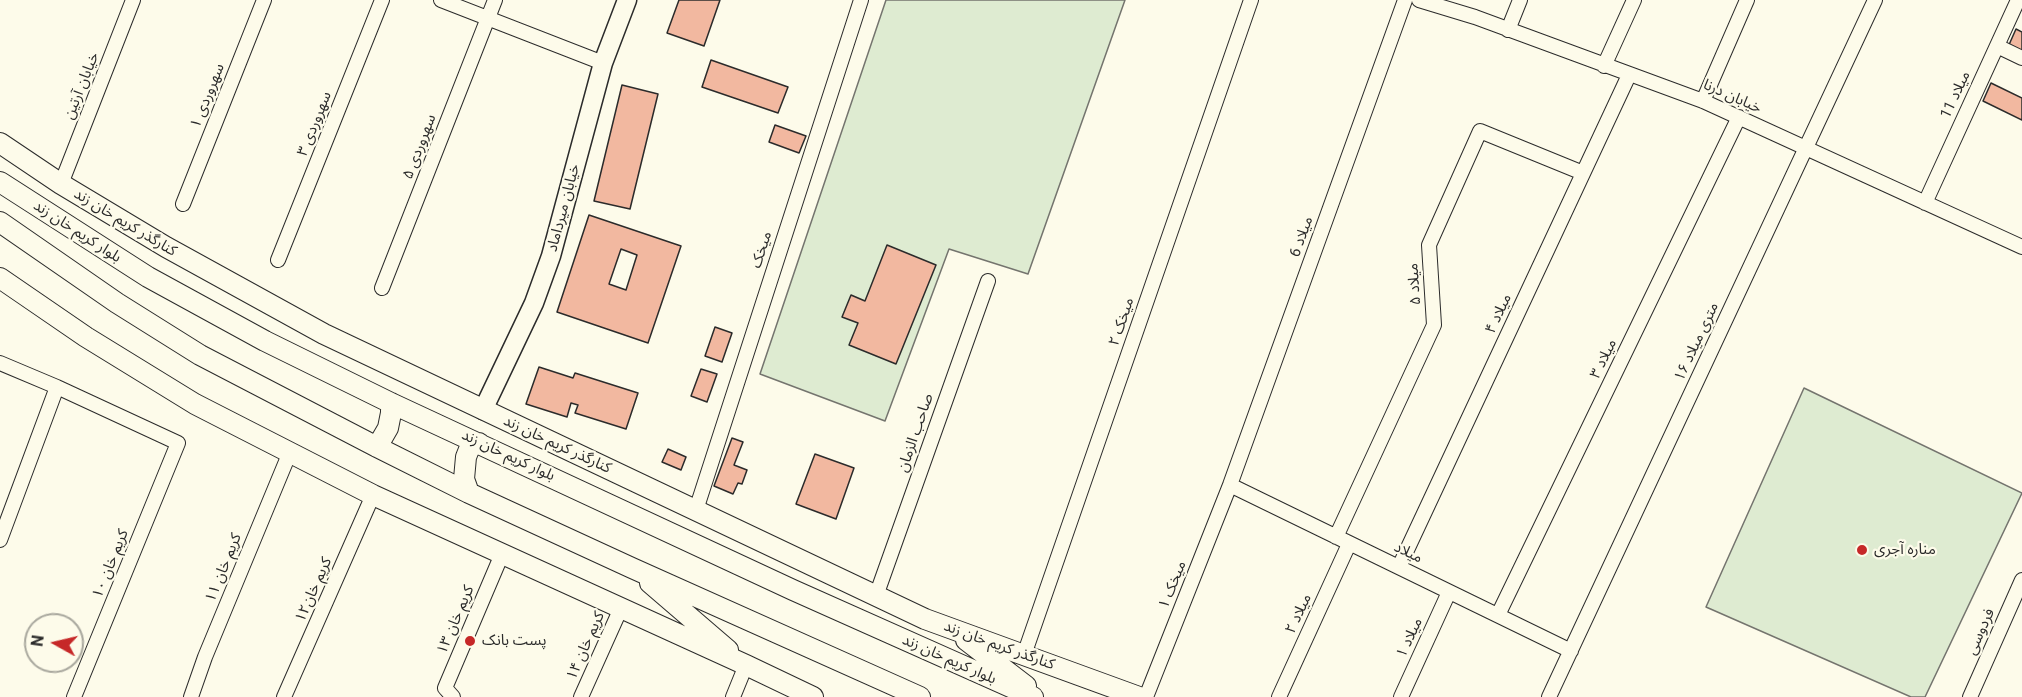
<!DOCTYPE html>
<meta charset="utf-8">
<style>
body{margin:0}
#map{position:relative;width:2022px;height:697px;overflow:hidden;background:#fdfbea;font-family:Roboto,sans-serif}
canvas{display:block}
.north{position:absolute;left:24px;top:613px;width:60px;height:60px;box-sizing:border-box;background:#fdfbea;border:2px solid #a9a89e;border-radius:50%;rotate:278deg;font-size:16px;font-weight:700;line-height:24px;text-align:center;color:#2b2b2b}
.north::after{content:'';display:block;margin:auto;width:21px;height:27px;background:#c62828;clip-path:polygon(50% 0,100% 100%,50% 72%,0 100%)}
</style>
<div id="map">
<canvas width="2022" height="697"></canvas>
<div class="north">N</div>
</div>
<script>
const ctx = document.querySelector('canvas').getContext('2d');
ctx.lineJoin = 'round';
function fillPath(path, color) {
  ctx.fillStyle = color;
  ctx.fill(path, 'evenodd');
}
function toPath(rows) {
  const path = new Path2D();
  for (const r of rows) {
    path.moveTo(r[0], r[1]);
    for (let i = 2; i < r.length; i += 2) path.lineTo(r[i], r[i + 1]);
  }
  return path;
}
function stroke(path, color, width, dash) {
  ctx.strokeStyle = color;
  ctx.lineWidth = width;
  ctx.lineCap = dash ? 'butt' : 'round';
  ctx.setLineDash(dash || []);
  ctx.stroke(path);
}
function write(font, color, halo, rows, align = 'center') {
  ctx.font = font + ' Roboto,"Noto Sans Arabic",sans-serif';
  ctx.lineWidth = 4.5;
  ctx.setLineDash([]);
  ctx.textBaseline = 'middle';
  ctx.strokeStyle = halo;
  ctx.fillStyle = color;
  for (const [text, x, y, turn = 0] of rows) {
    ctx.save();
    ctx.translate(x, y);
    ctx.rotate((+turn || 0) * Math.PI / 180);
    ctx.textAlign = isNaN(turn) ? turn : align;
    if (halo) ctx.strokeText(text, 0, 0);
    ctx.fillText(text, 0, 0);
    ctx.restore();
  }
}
const green = toPath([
 [886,0,1125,0,1028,274,949,249,885,421,760,374,886,0],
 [1804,388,2022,493,1925,697,1911,697,1706,607,1804,388]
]);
fillPath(green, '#deebd1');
stroke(green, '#74746e', 1.5);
const building = toPath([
 [679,0,720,0,704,46,667,33,679,0],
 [2016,29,2022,32,2022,54,2008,47,2016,29],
 [711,60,788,87,778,113,702,87,711,60],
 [1991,83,2022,98,2022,120,1983,101,1991,83],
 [622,85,658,94,630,209,594,201,622,85],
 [775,125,806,136,799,153,769,142,775,125],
 [589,215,681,246,648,343,557,312,589,215],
 [621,249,637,255,626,290,609,284,621,249],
 [887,245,936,265,896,364,849,345,858,323,842,317,851,295,865,301,887,245],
 [715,327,732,333,722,362,705,356,715,327],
 [539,367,573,378,575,373,638,393,626,429,575,413,578,405,571,403,567,417,526,404,539,367],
 [701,369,717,374,707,402,691,396,701,369],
 [732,438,743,442,734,465,747,470,742,484,738,483,733,494,714,486,732,438],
 [668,449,686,457,681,470,662,462,668,449],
 [815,454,854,468,836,519,796,504,815,454]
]);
fillPath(building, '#f2b8a0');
stroke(building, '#2b2b2b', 1.5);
const minor = toPath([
 [441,0,603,63],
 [1419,0,1475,17,1703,101,2022,247],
 [1508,30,1520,0],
 [1997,46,2022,58],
 [1604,66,1634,0],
 [1703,101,1747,0],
 [61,184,133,0],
 [1925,203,2018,0],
 [183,204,264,0],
 [278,260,382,0],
 [382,288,495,0],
 [0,363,57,387,178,443,74,697],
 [1230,485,1571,651],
 [696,510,861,0],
 [1336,537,1434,325,1429,245,1480,131,1583,173],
 [0,540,57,387],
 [1399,567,1629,75],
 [876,596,988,281],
 [1498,615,1739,117],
 [1024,655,1251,0],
 [191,697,205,657,290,452],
 [284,697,373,495],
 [453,697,445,688,502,554],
 [581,697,621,608],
 [733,697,746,665],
 [1146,697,1230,485,1405,0],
 [1279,697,1349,544],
 [1401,697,1449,592],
 [1549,697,1875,0],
 [1970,697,2022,580]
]);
const tertiary = toPath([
 [483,410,534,303,551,256,603,63,627,0]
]);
const secondary = toPath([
 [0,143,61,184,166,247,324,334,925,619,1139,697],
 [0,182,148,277,265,341,391,403,793,590,1033,697],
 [0,222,117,303,200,355,377,447,469,493,632,568,920,697],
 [0,278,86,337,195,404,373,495,746,665,813,697],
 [377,447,388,428,391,413,391,403],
 [469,493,464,479,466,457,470,447,479,443],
 [650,583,728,650],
 [966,640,1026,686]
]);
stroke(minor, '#2b2b2b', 16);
stroke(tertiary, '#2b2b2b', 21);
stroke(secondary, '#2b2b2b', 22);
stroke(minor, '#fdfbea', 14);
stroke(tertiary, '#fdfbea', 18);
stroke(secondary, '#fdfbea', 20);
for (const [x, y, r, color] of [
 [1862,550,6,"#c62828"],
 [470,641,6,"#c62828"]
]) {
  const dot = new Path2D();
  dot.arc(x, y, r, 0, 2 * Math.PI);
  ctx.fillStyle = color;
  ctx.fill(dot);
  stroke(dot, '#fdfbea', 2);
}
write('15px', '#2b2b2b', '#fdfbea', [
 ["خیابان آرتین",82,86,-68],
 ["میلاد 11",1956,95,-65],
 ["سهروردی ۱",208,96,-68],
 ["خیابان درنا",1732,97,24],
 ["سهروردی ۳",315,124,-68],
 ["سهروردی ۵",420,147,-69],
 ["خیابان میرداماد",564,208,-75],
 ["کنارگذر کریم خان زند",125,223,31],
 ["بلوار کریم خان زند",77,232,33],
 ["میلاد 6",1302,237,-70],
 ["میخک",762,250,-72],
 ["میلاد ۵",1415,284,-94],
 ["میلاد ۴",1499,314,-65],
 ["میخک ۲",1122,322,-71],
 ["۱۶ متری میلاد",1697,342,-65],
 ["میلاد ۳",1604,359,-64],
 ["صاحب الزمان",916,433,-71],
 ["کنارگذر کریم خان زند",557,445,25],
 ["بلوار کریم خان زند",508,456,25],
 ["میلاد",1408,553,26],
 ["کریم خان ۱۰",111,564,-68],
 ["کریم خان ۱۱",224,568,-68],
 ["میخک ۱",1173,585,-68],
 ["کریم خان۱۲",314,590,-66],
 ["میلاد ۲",1299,614,-65],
 ["کریم خان ۱۳",456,620,-67],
 ["فردوسی",1981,632,-66],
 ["میلاد ۱",1410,638,-65],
 ["کریم خان ۱۴",586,646,-66],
 ["کنارگذر کریم خان زند",999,646,20],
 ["بلوار کریم خان زند",949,660,24]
]);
write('15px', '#2b2b2b', '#fdfbea', [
 ["مناره آجری",1874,550],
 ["پست بانک",482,641]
], 'left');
</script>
